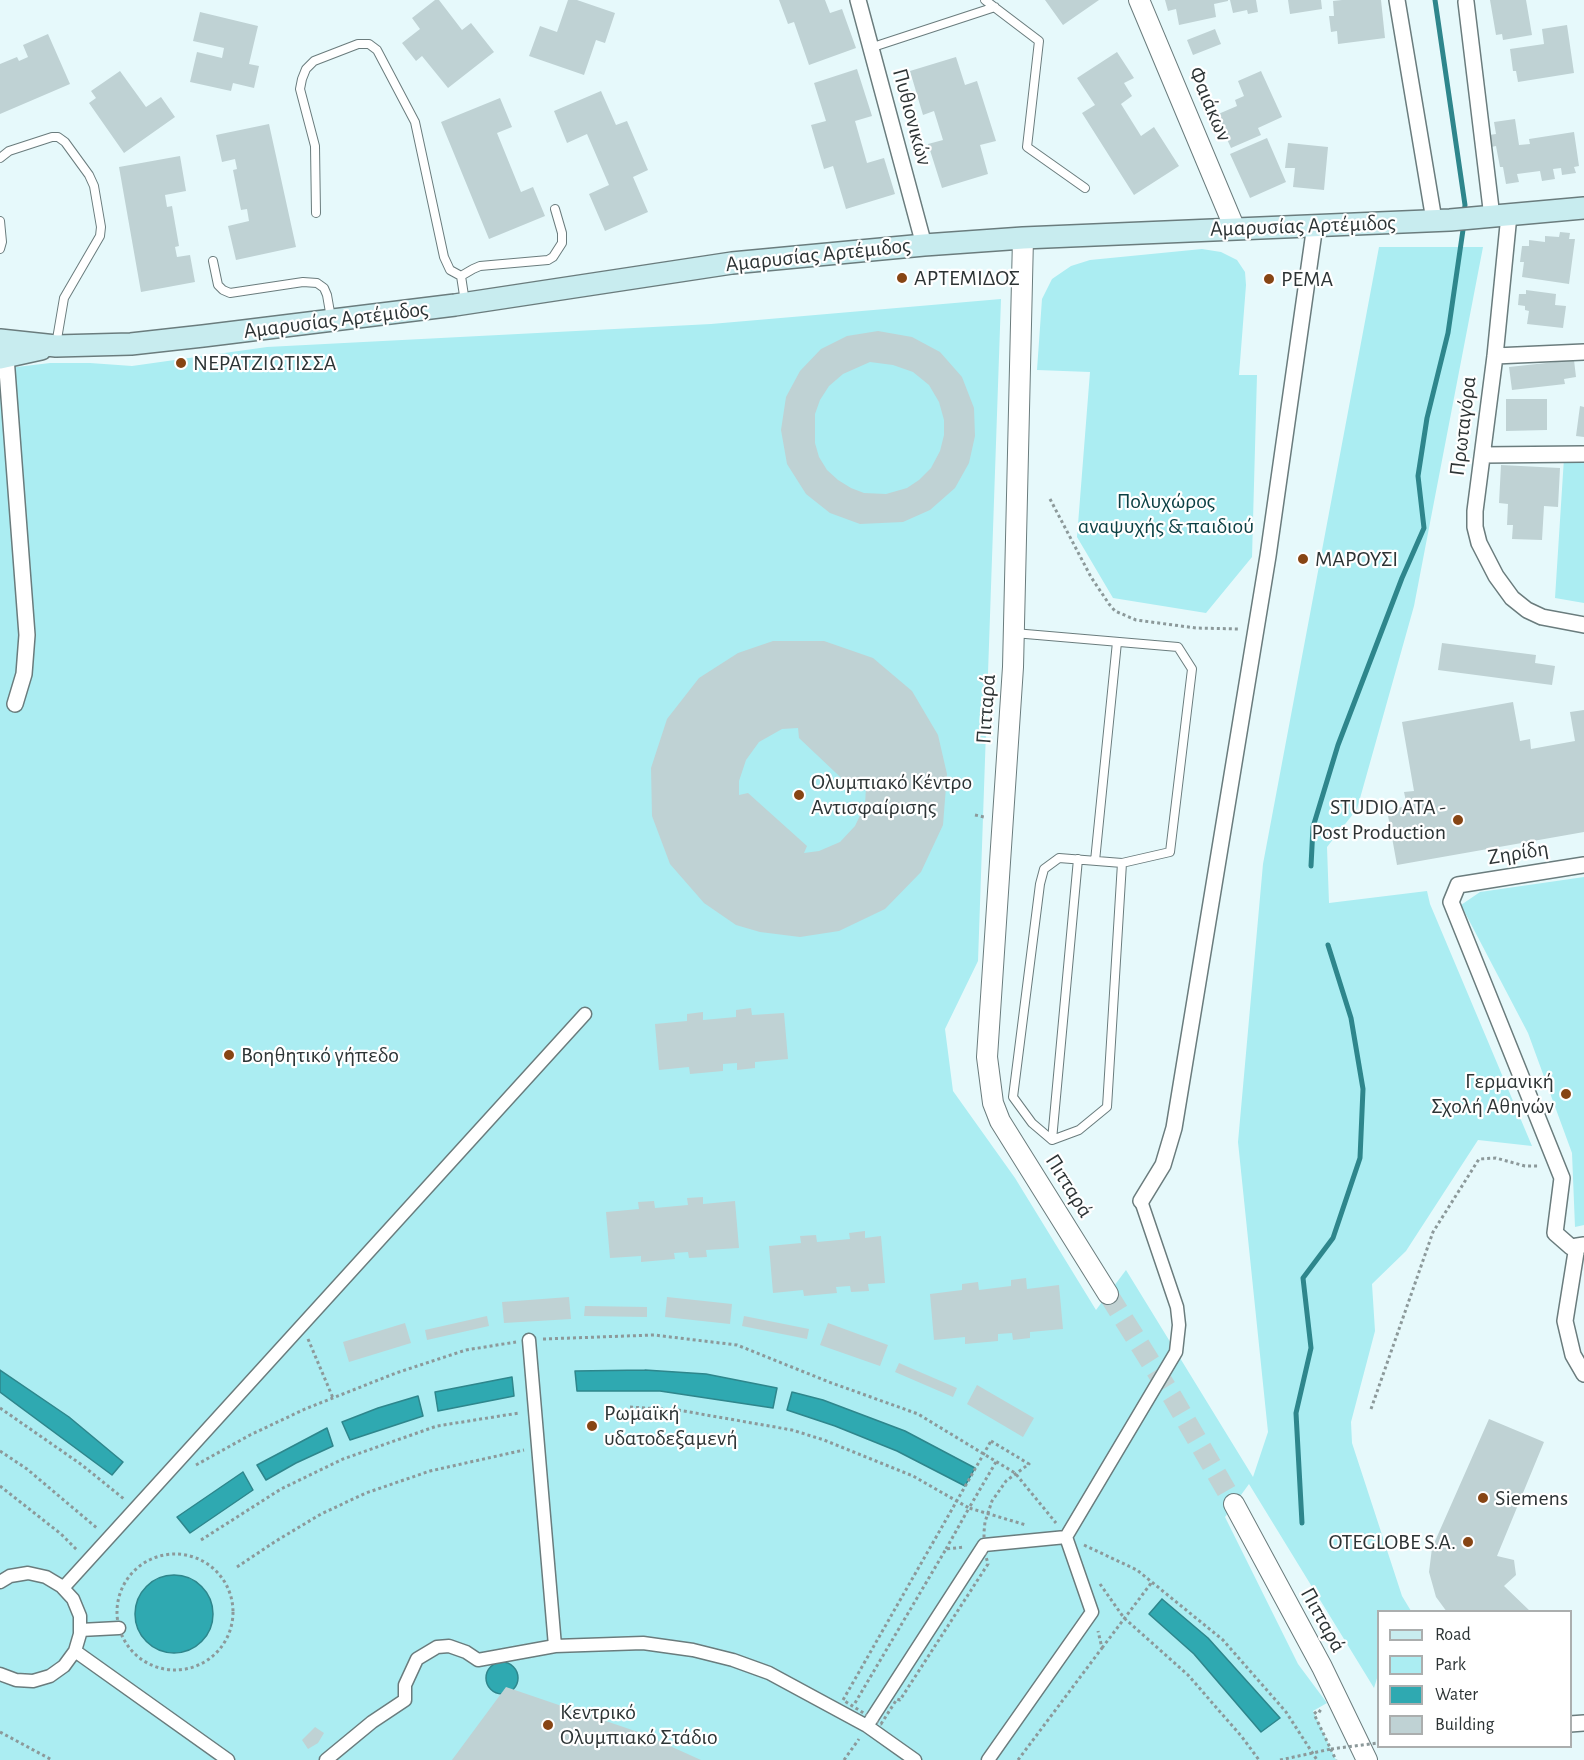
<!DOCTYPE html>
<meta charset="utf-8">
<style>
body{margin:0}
#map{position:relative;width:1584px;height:1760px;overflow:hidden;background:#e6f9fb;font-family:"Alegreya Sans",sans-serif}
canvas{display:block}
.legend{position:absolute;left:1377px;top:1610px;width:195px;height:138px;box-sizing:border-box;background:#fff;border:2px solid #abaeae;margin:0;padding:8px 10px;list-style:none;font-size:18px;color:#2d3435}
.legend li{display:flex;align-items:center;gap:12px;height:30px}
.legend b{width:30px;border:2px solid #abaeae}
</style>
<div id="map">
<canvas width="1584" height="1760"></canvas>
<ul class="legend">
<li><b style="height:8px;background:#c8ecef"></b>Road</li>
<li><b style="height:16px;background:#abedf2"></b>Park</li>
<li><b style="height:16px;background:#2fa9b1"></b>Water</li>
<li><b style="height:16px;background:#bfd2d4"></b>Building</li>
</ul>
</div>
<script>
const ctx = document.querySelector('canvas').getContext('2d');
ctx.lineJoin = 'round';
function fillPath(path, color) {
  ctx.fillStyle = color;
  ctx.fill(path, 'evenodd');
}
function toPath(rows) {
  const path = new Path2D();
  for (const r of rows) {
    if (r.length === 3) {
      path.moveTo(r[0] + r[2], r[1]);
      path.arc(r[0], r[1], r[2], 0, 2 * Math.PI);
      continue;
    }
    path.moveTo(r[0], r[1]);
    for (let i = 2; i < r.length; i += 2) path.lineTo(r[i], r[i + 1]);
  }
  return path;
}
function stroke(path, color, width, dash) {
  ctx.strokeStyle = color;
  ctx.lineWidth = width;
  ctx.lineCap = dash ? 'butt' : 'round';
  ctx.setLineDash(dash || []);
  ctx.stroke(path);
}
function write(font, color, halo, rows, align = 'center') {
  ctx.font = font + ' "Alegreya Sans",sans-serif';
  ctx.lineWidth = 4.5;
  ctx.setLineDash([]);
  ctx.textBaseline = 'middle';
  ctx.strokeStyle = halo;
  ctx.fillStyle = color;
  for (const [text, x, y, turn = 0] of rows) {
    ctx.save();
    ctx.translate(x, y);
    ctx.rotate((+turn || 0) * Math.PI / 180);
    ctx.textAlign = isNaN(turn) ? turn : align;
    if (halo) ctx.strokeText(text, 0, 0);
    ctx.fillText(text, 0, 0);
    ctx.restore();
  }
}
fillPath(toPath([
 [1379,247,1483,247,1414,606,1357,809,1327,847,1329,903,1427,891,1430,904,1532,1146,1478,1140,1406,1251,1372,1284,1375,1331,1351,1422,1352,1443,1402,1596,1411,1611,1378,1612,1378,1675,1374,1688,1249,1484,1225,1517,1298,1664,1327,1703,1313,1711,1336,1760,0,1760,0,369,50,363,90,363,132,366,267,347,711,324,1001,299,978,961,945,1029,953,1091,1015,1178,1096,1310,1126,1270,1253,1477,1268,1432,1238,1142,1263,864],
 [1202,249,1221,252,1237,260,1245,272,1246,285,1239,375,1257,375,1252,557,1206,613,1113,598,1077,537,1090,372,1037,370,1042,299,1052,279,1071,266,1090,260],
 [1564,458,1584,458,1584,603,1555,598],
 [1584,877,1584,1225,1575,1227,1572,1153,1528,1033,1461,905,1480,892]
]), '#abedf2');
const water = toPath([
 [0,1370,69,1417,123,1462,112,1475,0,1392,0,1370],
 [645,1370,706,1374,777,1388,773,1408,660,1391,577,1391,575,1371,645,1370],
 [512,1377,514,1396,438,1411,435,1392,512,1377],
 [792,1392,823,1400,905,1431,975,1468,965,1486,897,1451,835,1426,787,1410,792,1392],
 [418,1396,423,1416,350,1440,342,1422,378,1408,418,1396],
 [327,1428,333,1446,296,1463,266,1480,257,1465,327,1428],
 [243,1472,253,1490,190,1533,177,1517,243,1472],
 [174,1614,39],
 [1162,1599,1208,1638,1280,1718,1261,1732,1194,1654,1149,1614,1162,1599],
 [502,1678,16]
]);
fillPath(water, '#2fa9b1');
stroke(water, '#2e868c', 1.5);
stroke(toPath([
 [1435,0,1465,205,1464,214],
 [1311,866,1313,827,1338,745,1402,578,1424,528,1418,476,1427,418,1448,333,1464,223],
 [1302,1523,1296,1413,1311,1348,1303,1278,1333,1238,1360,1158,1363,1089,1351,1018,1328,945]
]), '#2e868c', 5);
fillPath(toPath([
 [435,0,439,0,462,30,471,23,494,52,448,88,422,56,416,61,402,43,420,29,412,18],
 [568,0,577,0,615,13,605,43,596,40,584,75,529,56,540,26,557,32],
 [779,0,825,0,830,13,842,9,856,48,809,65,794,22,788,24],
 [1045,0,1099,0,1063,25],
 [1165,0,1228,0,1228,1,1214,4,1216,17,1179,25,1176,9,1168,11],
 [1230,0,1256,0,1258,12,1248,14,1247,10,1233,13],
 [1288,0,1321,0,1322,9,1290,14],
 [1342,0,1381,0,1385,38,1338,44,1337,31,1331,32,1329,16,1334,16,1333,1],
 [1490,0,1526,0,1532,35,1503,40,1502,34,1496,35],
 [200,12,258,26,249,64,259,66,254,88,233,83,231,91,190,82,197,52,222,58,224,48,193,41],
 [1567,25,1574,73,1518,82,1516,71,1513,71,1510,49,1544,44,1542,29],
 [1215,29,1221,44,1193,55,1187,40],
 [48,34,70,84,0,114,0,64,17,57,19,61,28,57,23,45],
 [1117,52,1134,78,1124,83,1132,96,1121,104,1141,136,1154,127,1179,166,1134,195,1082,113,1095,105,1077,78],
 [956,57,965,85,977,81,996,141,980,145,988,174,942,188,928,144,943,140,934,111,923,115,910,71],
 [857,69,872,116,855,121,867,163,884,158,895,194,846,209,833,166,824,169,811,125,826,121,814,83],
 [120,71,146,107,161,97,175,117,124,153,89,103,96,98,91,91],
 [1261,71,1282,117,1258,128,1261,135,1231,148,1216,115,1237,106,1235,100,1244,96,1238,81],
 [601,91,616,125,627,121,648,170,633,177,648,212,605,231,589,194,609,185,587,134,567,143,554,111],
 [500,98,512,127,497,133,521,192,533,187,545,216,489,239,441,122],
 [1515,119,1519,145,1530,144,1529,139,1574,132,1579,166,1574,167,1576,173,1562,175,1561,168,1553,169,1555,179,1542,181,1540,171,1517,174,1519,182,1506,184,1503,167,1500,167,1496,146,1491,147,1489,135,1496,134,1494,122],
 [269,124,296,247,236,260,228,226,249,221,247,209,241,210,233,170,237,169,235,159,222,162,216,135],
 [1267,138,1286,182,1250,198,1230,154],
 [1288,143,1328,147,1324,190,1293,187,1295,168,1285,168],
 [180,156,186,191,165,195,167,207,172,206,179,246,175,247,177,257,190,255,195,282,141,292,119,167],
 [1560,232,1570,233,1569,239,1575,239,1569,284,1522,277,1524,262,1520,262,1522,246,1529,246,1529,240,1545,242,1545,236,1559,237],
 [1526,290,1556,294,1555,305,1566,306,1563,328,1527,324,1529,311,1525,310,1525,306,1518,305,1519,294,1526,294],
 [878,331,912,337,940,352,962,377,974,408,975,436,969,463,955,488,930,510,903,522,860,524,830,513,806,494,787,464,781,430,786,397,800,371,821,349,847,336],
 [870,362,893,365,913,372,929,385,939,402,944,420,944,435,940,451,931,468,919,480,907,488,886,494,864,493,851,488,838,480,827,470,819,457,815,443,815,414,820,400,829,386,843,374],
 [1574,360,1576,377,1564,379,1565,384,1512,390,1509,367],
 [1506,399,1547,399,1547,430,1506,431],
 [1580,406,1584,407,1584,437,1576,436],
 [1501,465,1560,468,1558,507,1544,506,1542,540,1512,539,1513,525,1507,525,1508,504,1499,503],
 [773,641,824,641,873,658,912,691,938,735,947,774,943,825,921,872,885,909,839,931,800,937,760,932,736,925,704,903,670,864,652,816,651,768,667,719,699,678,738,653],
 [798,728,799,738,854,790,866,787,865,805,855,826,840,842,819,851,804,853,807,846,748,793,739,795,739,781,746,760,759,742,782,729],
 [1442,643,1536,655,1535,663,1555,666,1552,685,1438,670],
 [1513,702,1520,741,1530,739,1531,749,1575,741,1570,712,1584,710,1584,832,1397,865,1387,810,1407,806,1404,792,1414,791,1402,722],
 [751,1008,752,1015,784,1013,788,1059,755,1062,755,1068,737,1070,737,1063,723,1064,723,1071,690,1074,689,1067,659,1070,655,1024,687,1021,687,1014,703,1012,703,1020,736,1017,736,1010],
 [703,1197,703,1204,735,1201,739,1248,706,1250,707,1257,689,1258,688,1252,674,1253,675,1259,641,1262,641,1256,610,1258,606,1212,639,1209,638,1202,654,1201,655,1208,688,1205,687,1198],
 [865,1231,865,1238,881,1236,885,1283,868,1284,869,1291,851,1292,850,1286,836,1287,837,1293,804,1296,803,1290,773,1293,769,1246,801,1243,800,1236,816,1235,817,1242,850,1239,849,1233],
 [1026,1278,1027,1289,1059,1285,1063,1329,1030,1332,1030,1338,1013,1340,1012,1333,998,1334,998,1341,965,1344,965,1337,934,1340,930,1294,962,1290,962,1284,978,1282,979,1290,1011,1286,1011,1280],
 [569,1297,571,1319,504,1323,502,1302],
 [667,1297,732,1304,730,1324,665,1317],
 [585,1306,647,1307,647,1317,584,1316],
 [487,1316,489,1326,427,1340,425,1330],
 [744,1316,809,1329,807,1339,742,1326],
 [405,1323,411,1343,349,1362,343,1342],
 [828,1323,888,1345,880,1366,820,1345],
 [899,1363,957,1388,953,1397,895,1372],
 [977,1385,1034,1418,1023,1437,967,1404],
 [1489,1419,1544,1442,1497,1556,1514,1560,1516,1575,1504,1586,1531,1612,1447,1612,1436,1597,1429,1572,1432,1548],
 [506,1687,641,1733,701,1760,452,1760],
 [315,1727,324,1733,318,1743,308,1749,302,1740]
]), '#bfd2d4');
stroke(toPath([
 [1108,1294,1173,1398,1234,1504]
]), '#c1d2d3', 20, [20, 10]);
const service = toPath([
 [985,0,1039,41,1027,147,1085,188],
 [870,48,995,7],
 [0,158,9,151,52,137,58,137,65,142,89,175,94,186,101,227,100,236,64,298,56,345],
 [316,213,315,146,300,89,302,79,306,69,314,61,358,44,369,44,377,50,415,122,444,257,450,270,461,276],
 [0,221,2,242,0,249],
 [213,261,218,285,223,290,230,293,303,282,317,283,324,288,327,295,331,318],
 [465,302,461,276,473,269,480,266,548,260,553,257,562,243,562,233,555,209],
 [1014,633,1178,647,1192,669,1170,852,1122,863,1059,858,1044,869,1040,884,1013,1097,1032,1123,1052,1140,1079,1130,1107,1107,1122,863],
 [1095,861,1117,642],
 [1052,1140,1078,859]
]);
const pedestrian = toPath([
 [529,1340,555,1646],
 [0,1582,10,1576,28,1573,46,1577,61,1586,73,1599,80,1616,80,1634,75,1651,64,1666,50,1676,33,1681,16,1680,0,1674],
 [63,1588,585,1014],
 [80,1630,119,1628],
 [75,1651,228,1760],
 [867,1726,984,1545,1066,1537],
 [326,1760,372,1722,405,1700,405,1685,417,1659,437,1647,449,1646,466,1652,478,1660,555,1646,643,1643,693,1650,733,1660,769,1673,867,1726,915,1760],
 [988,1760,1092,1612,1066,1537,1176,1352,1179,1325,1177,1307,1141,1201]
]);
const minor = toPath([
 [858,0,924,245],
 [1397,0,1434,220],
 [1466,2,1492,217],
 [1509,215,1495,356,1475,511,1475,527,1479,543,1496,576,1512,598,1527,610,1542,617,1584,625],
 [1495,356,1584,352],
 [6,357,27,635,24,674,15,704],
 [1483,455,1584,454],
 [1584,865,1458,885,1451,902,1562,1178,1555,1233,1571,1247,1584,1245],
 [1141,1201,1163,1165,1174,1128,1268,556,1315,225],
 [1577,1246,1565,1321,1573,1355,1584,1374],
 [1570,1724,1584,1723]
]);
const tertiary = toPath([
 [1139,0,1235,229],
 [1023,238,1013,667,987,1057,993,1103,1000,1121,1108,1294],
 [1234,1504,1322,1667,1367,1760]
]);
const secondary = toPath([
 [0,340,56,346,131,344,203,336,455,305,732,263,924,245,1023,238,1450,220,1584,208],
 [0,358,41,349]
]);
stroke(service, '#6a7c7d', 10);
stroke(pedestrian, '#6a7c7d', 15);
stroke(minor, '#6a7c7d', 18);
stroke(tertiary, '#6a7c7d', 22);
stroke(secondary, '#6a7c7d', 24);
stroke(toPath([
 [1050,499,1091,577,1109,604,1115,611,1136,620,1196,628,1239,629],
 [975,815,984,817],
 [308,1339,333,1398],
 [543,1339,654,1335,737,1345,829,1382,918,1414,1015,1473,1056,1523],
 [630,1407,678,1410,792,1430,824,1440,913,1476,969,1508,946,1549],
 [0,1408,82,1465,124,1499],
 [1371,1409,1433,1232,1479,1159,1496,1158,1525,1166,1539,1166],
 [991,1441,1029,1464,1006,1481,992,1501,985,1522,984,1532,984,1549,988,1564,900,1700,897,1699,881,1724,843,1700,991,1441],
 [0,1451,27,1469,98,1529],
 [996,1462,969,1508,1026,1525],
 [196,1465,250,1435,305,1409,396,1373,466,1350,516,1342],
 [0,1486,61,1534,77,1550],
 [201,1540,281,1489,343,1459,437,1426,519,1413],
 [1084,1545,1137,1570,1223,1640,1286,1712,1317,1760],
 [175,1612,58],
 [237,1567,276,1541,321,1514,366,1493,430,1471,524,1450],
 [1100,1584,1124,1618,1188,1675,1242,1737,1259,1760],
 [1102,1648,1152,1582],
 [855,1703,946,1549,965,1547],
 [1321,1712,1318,1710,1314,1714,1336,1760],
 [0,1732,52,1760],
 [844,1760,859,1739],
 [1018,1760,1102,1648,1098,1631],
 [1280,1760,1331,1749]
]), '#8c999a', 3, [3, 3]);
stroke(service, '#fff', 8);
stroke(pedestrian, '#fff', 12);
stroke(minor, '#fff', 15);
stroke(tertiary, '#fff', 20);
stroke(secondary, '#c8ecef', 21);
stroke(toPath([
 [1331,1749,1378,1743]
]), '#8c999a', 3, [3, 3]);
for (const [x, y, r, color] of [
 [902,278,6,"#874514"],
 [1269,279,6,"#874514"],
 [181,363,6,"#874514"],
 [1303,559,6,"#874514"],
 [799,795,6,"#874514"],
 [1458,820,6,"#874514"],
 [229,1055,6,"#874514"],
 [1566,1094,6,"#874514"],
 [592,1426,6,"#874514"],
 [1483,1498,6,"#874514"],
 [1468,1542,6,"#874514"],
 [548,1725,6,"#874514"]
]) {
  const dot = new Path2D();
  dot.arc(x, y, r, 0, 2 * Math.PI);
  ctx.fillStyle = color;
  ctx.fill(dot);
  stroke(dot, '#fff', 2);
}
write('22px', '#2d3435', '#fff', [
 ["Φαιάκων",1210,104,67],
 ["Πυθιονικών",912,117,75],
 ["Αμαρυσίας Αρτέμιδος",1303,226,-2],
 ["Αμαρυσίας Αρτέμιδος",818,255,-6],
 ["Αμαρυσίας Αρτέμιδος",336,320,-7],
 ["Πρωταγόρα",1463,426,-83],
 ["Πιτταρά",986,709,-86],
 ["Ζηρίδη",1518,853,-9],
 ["Πιτταρά",1069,1186,58],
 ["Πιτταρά",1323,1620,61]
]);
write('22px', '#2d3435', '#fff', [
 ["ΑΡΤΕΜΙΔΟΣ",914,278],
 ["ΡΕΜΑ",1281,279],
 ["ΝΕΡΑΤΖΙΩΤΙΣΣΑ",193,363],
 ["ΜΑΡΟΥΣΙ",1315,559],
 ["Ολυμπιακό Κέντρο",811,782],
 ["Αντισφαίρισης",811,807],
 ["STUDIO ATA -",1446,807,"right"],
 ["Post Production",1446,832,"right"],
 ["Βοηθητικό γήπεδο",241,1055],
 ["Γερμανική",1554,1081,"right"],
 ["Σχολή Αθηνών",1554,1106,"right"],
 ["Ρωμαϊκή",604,1413],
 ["υδατοδεξαμενή",604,1438],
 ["Siemens",1495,1498],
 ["OTEGLOBE S.A.",1456,1542,"right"],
 ["Κεντρικό",560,1712],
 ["Ολυμπιακό Στάδιο",560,1737]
], 'left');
write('22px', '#0c4145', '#fff', [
 ["Πολυχώρος",1166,501],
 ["αναψυχής & παιδιού",1166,526]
]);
</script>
